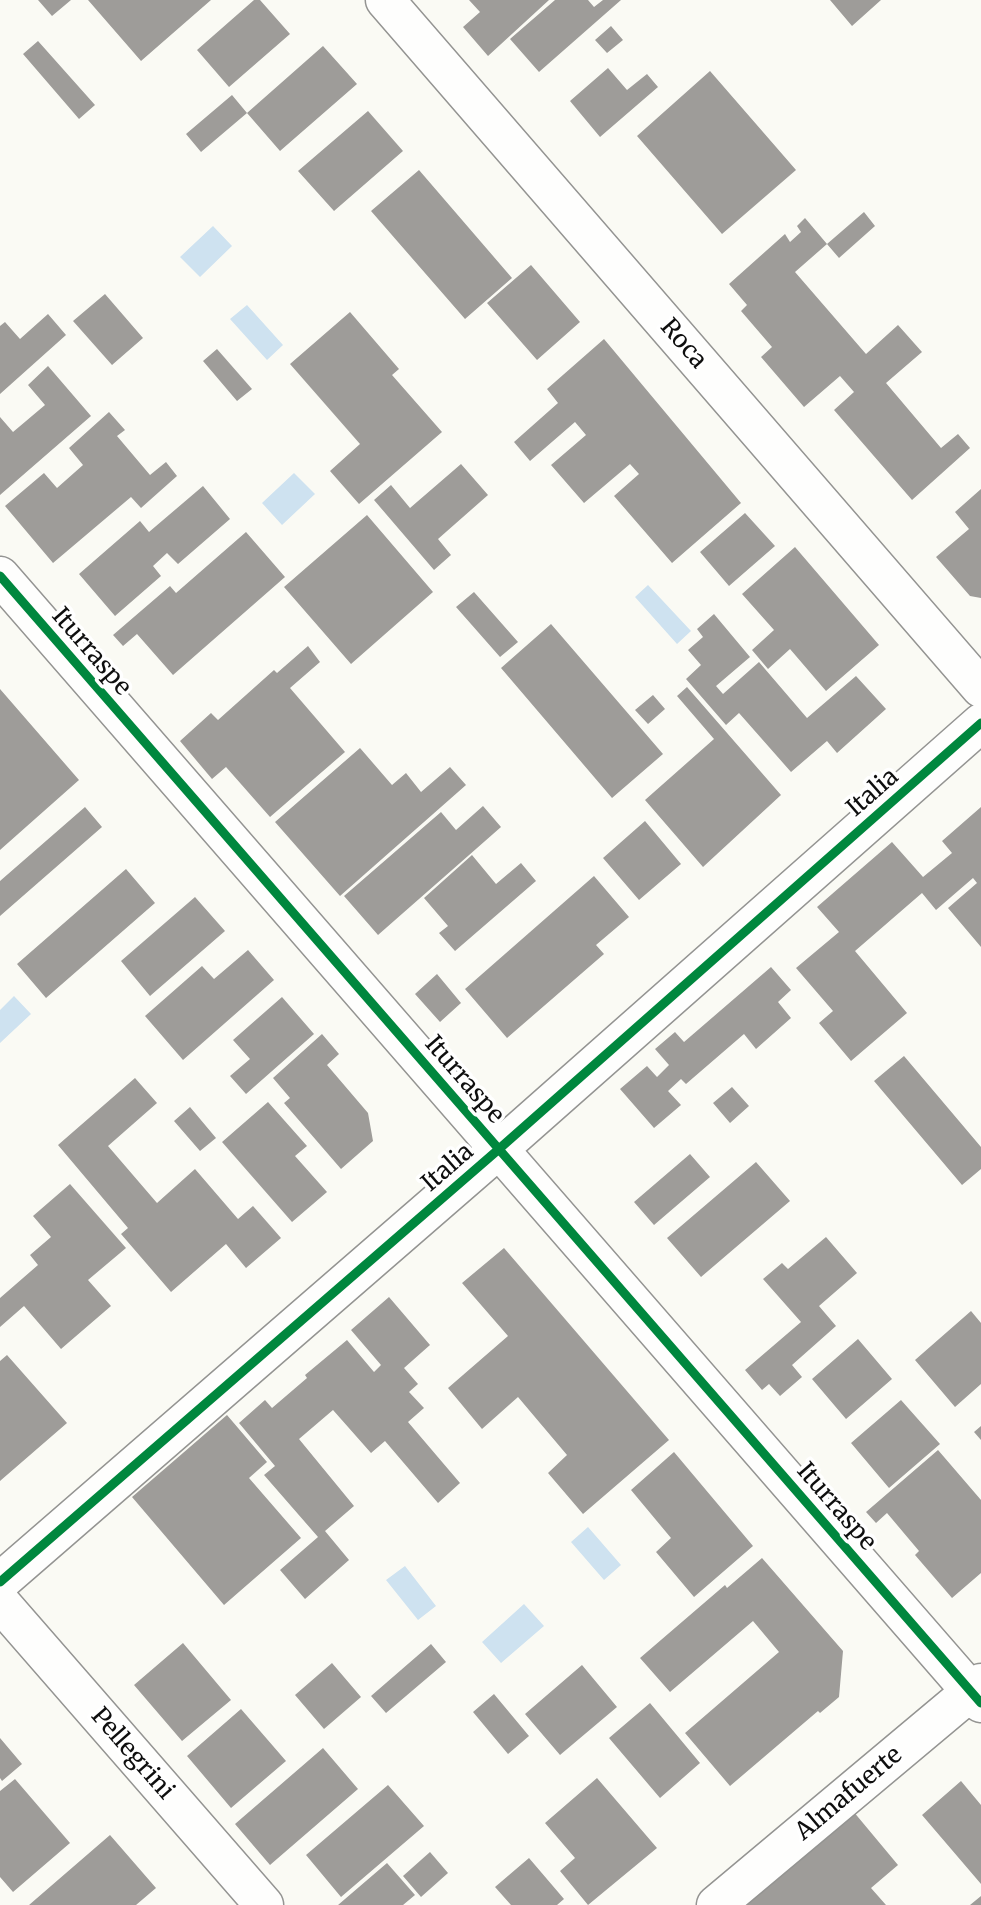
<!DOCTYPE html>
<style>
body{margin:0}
canvas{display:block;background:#fafaf4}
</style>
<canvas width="981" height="1905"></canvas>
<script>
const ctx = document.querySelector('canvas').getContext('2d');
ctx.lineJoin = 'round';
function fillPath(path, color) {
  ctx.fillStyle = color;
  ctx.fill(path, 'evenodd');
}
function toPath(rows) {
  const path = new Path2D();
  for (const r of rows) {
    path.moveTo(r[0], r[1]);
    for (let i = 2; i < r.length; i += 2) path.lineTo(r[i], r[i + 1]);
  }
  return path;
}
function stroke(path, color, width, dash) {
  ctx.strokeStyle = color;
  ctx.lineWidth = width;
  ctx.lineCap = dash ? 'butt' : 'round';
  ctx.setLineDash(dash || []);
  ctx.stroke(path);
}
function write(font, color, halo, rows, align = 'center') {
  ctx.font = font + ' Merriweather,serif';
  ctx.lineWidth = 7;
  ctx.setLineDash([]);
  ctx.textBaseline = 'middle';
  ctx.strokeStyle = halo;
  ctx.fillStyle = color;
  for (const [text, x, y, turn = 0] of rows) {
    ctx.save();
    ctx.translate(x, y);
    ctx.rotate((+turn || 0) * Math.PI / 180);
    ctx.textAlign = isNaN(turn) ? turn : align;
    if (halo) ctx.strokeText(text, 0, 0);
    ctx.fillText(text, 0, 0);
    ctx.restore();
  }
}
fillPath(toPath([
 [213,226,232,246,200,277,180,257],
 [247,305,283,345,267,360,230,319],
 [294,473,315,494,282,525,262,503],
 [648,585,691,631,677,644,635,597],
 [14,996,31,1014,0,1043,0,1010],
 [588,1527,621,1565,604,1580,571,1542],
 [405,1566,436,1606,418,1620,386,1580],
 [524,1604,544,1626,501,1663,482,1642]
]), '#cee2f0');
fillPath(toPath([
 [38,0,71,0,52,16],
 [88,0,211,0,141,61],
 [254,0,260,0,290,34,229,87,197,50],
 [469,0,549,0,488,56,463,27,480,12],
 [555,0,588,0,594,7,603,0,621,0,539,72,510,39],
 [830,0,881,0,852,26],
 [611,26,623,40,607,53,595,40],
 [38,41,95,105,79,119,23,54],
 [323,46,357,84,280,151,247,113,201,152,186,134,232,95,247,113],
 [608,68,627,90,647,74,658,87,600,137,570,101],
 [710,71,796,170,722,234,637,136],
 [368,111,403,151,334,211,298,171],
 [419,170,512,278,465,319,371,211],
 [864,212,875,226,839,258,827,244,795,272,866,354,898,325,922,352,886,383,941,448,958,434,970,448,912,500,834,410,854,392,840,376,804,407,761,357,772,347,741,311,747,305,729,284,785,234,790,242,801,232,797,226,805,218,827,244],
 [531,265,580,322,537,360,487,303],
 [105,294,143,338,112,365,73,321],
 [350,312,399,369,392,375,442,432,359,504,330,471,360,444,290,364],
 [48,314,66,335,0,394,0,326,5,322,20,339],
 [604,339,741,503,672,563,614,496,639,474,630,464,584,503,551,465,586,435,575,422,530,461,514,442,558,403,547,389],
 [217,349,252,389,237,401,203,361],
 [48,366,91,416,0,495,0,417,13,432,45,405,28,385],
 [109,412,125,430,117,436,150,475,166,462,177,476,141,508,131,497,53,563,5,506,44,473,57,488,83,465,69,448],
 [461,464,488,495,438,539,451,555,434,570,374,500,391,485,410,508],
 [203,486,230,519,178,564,167,553,153,566,161,576,115,616,79,574,140,521,149,532],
 [981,489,981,598,970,596,936,557,969,529,955,512],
 [745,513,775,546,729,586,700,552],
 [367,515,433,592,351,664,284,587],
 [246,532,285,577,173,675,137,634,123,646,113,635,170,586,176,593],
 [795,547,879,645,826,691,790,649,768,669,752,650,774,630,742,594],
 [474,592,518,642,500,657,456,607],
 [714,614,750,657,716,686,723,694,759,662,807,718,856,676,886,709,837,753,827,741,791,772,739,713,726,725,686,679,701,665,688,650,703,637,697,629],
 [551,624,663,754,612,798,501,668],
 [308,646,320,662,290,688,345,752,270,817,226,767,212,779,180,741,211,713,218,720,274,670,277,673],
 [687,687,781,795,703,867,645,800,714,739,677,696],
 [0,689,79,780,0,850],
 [653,695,665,709,648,724,635,710],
 [360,748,392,785,406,773,421,792,450,767,466,785,340,896,275,822],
 [483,806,501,827,378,935,344,896,441,812,456,830],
 [85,807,102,827,0,916,0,881],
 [981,807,981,947,948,908,977,883,973,878,936,910,922,893,855,951,907,1013,851,1061,819,1023,833,1011,796,968,839,932,817,907,892,842,923,877,952,853,942,841],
 [645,821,681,864,639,900,603,858],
 [472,855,496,884,521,863,536,881,455,951,439,933,448,926,424,898],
 [126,869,155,903,46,998,17,964],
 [594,876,629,917,596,945,604,954,507,1038,465,989],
 [195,897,225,931,150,996,121,961],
 [248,950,274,980,183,1060,145,1016,202,966,214,979],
 [771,967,791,990,778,1002,791,1018,756,1049,744,1034,686,1084,681,1079,668,1091,681,1105,654,1128,620,1089,647,1066,657,1077,669,1065,655,1049,675,1032,684,1042],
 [437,974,461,1003,440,1022,415,994],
 [282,997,314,1034,246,1094,230,1076,250,1059,233,1040],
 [322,1034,339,1054,327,1065,368,1113,373,1141,341,1169,284,1103,290,1098,273,1078],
 [904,1056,981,1147,981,1169,962,1185,874,1081],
 [135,1078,157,1103,108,1146,157,1203,195,1169,238,1219,253,1206,281,1238,246,1268,226,1244,171,1292,121,1234,128,1228,58,1145],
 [732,1087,749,1106,730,1123,713,1103],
 [268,1102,307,1146,295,1156,327,1192,292,1222,222,1142],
 [190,1107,216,1138,200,1151,174,1121],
 [690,1154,710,1177,654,1225,634,1202],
 [756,1162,790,1201,701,1277,667,1238],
 [70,1184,126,1248,88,1280,111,1306,61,1349,24,1306,0,1327,0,1298,38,1265,30,1255,51,1237,33,1216],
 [826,1237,857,1273,819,1306,836,1326,792,1365,802,1377,780,1396,769,1384,762,1390,745,1370,801,1322,763,1279,782,1263,788,1269],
 [504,1248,669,1440,583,1514,548,1473,567,1455,518,1397,482,1429,448,1388,508,1336,462,1283],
 [389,1297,430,1345,404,1368,418,1384,409,1392,424,1408,408,1422,460,1483,438,1503,385,1441,371,1453,333,1410,299,1439,354,1506,325,1531,349,1560,305,1599,280,1570,318,1537,264,1475,275,1466,239,1423,265,1400,272,1408,307,1378,305,1375,347,1340,374,1372,381,1365,351,1330],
 [971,1311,981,1323,981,1384,955,1407,915,1360],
 [858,1339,892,1379,846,1419,812,1379],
 [7,1355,67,1423,0,1481,0,1361],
 [901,1400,940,1444,889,1488,851,1443],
 [227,1415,267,1462,249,1478,301,1538,224,1605,132,1497],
 [981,1426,981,1440,974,1432],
 [938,1450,981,1500,981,1573,952,1598,915,1555,919,1551,887,1513,876,1523,866,1512],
 [674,1452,753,1546,694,1597,656,1552,671,1538,631,1490],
 [762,1558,843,1651,839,1697,820,1713,818,1711,730,1786,685,1733,779,1652,753,1621,670,1692,640,1658,725,1585,727,1588],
 [183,1643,231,1700,182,1741,134,1685],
 [431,1644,446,1662,386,1713,371,1696],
 [332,1663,361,1697,324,1729,295,1695],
 [582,1665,617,1707,560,1755,525,1714],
 [494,1694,529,1736,508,1754,473,1712],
 [650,1703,700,1763,660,1798,609,1738],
 [241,1709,286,1761,231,1808,187,1756],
 [0,1738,22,1764,2,1781,0,1778],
 [323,1748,358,1789,270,1865,235,1824],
 [597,1778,657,1848,588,1905,560,1871,575,1858,545,1823],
 [15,1779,70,1843,13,1892,0,1877,0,1791],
 [961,1781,981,1805,981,1884,922,1815],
 [388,1785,424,1826,341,1897,306,1855],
 [853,1811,898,1865,871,1888,886,1905,744,1905],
 [110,1835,156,1888,136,1905,29,1905],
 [430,1852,448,1873,421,1897,403,1876],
 [529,1858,564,1899,557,1905,511,1905,495,1887],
 [387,1863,415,1895,403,1905,338,1905],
 [981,1896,981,1905,970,1905]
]), '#9e9c99');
const minor = toPath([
 [385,0,981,688],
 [0,576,981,1703],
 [0,1582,499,1149,981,723],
 [0,1602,264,1905],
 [716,1905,981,1683]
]);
stroke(minor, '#949492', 41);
stroke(minor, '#fefefd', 38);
stroke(toPath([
 [0,576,981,1703],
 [0,1582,499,1149,981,723]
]), '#00873e', 9);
write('24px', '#0e0e0e', '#fff', [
 ["Roca",683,344,49],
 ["Iturraspe",91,652,49],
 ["Italia",873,793,-41],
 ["Iturraspe",464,1080,49],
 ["Italia",448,1168,-41],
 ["Iturraspe",836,1507,49],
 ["Pellegrini",132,1754,49],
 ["Almafuerte",849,1794,-40]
]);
</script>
